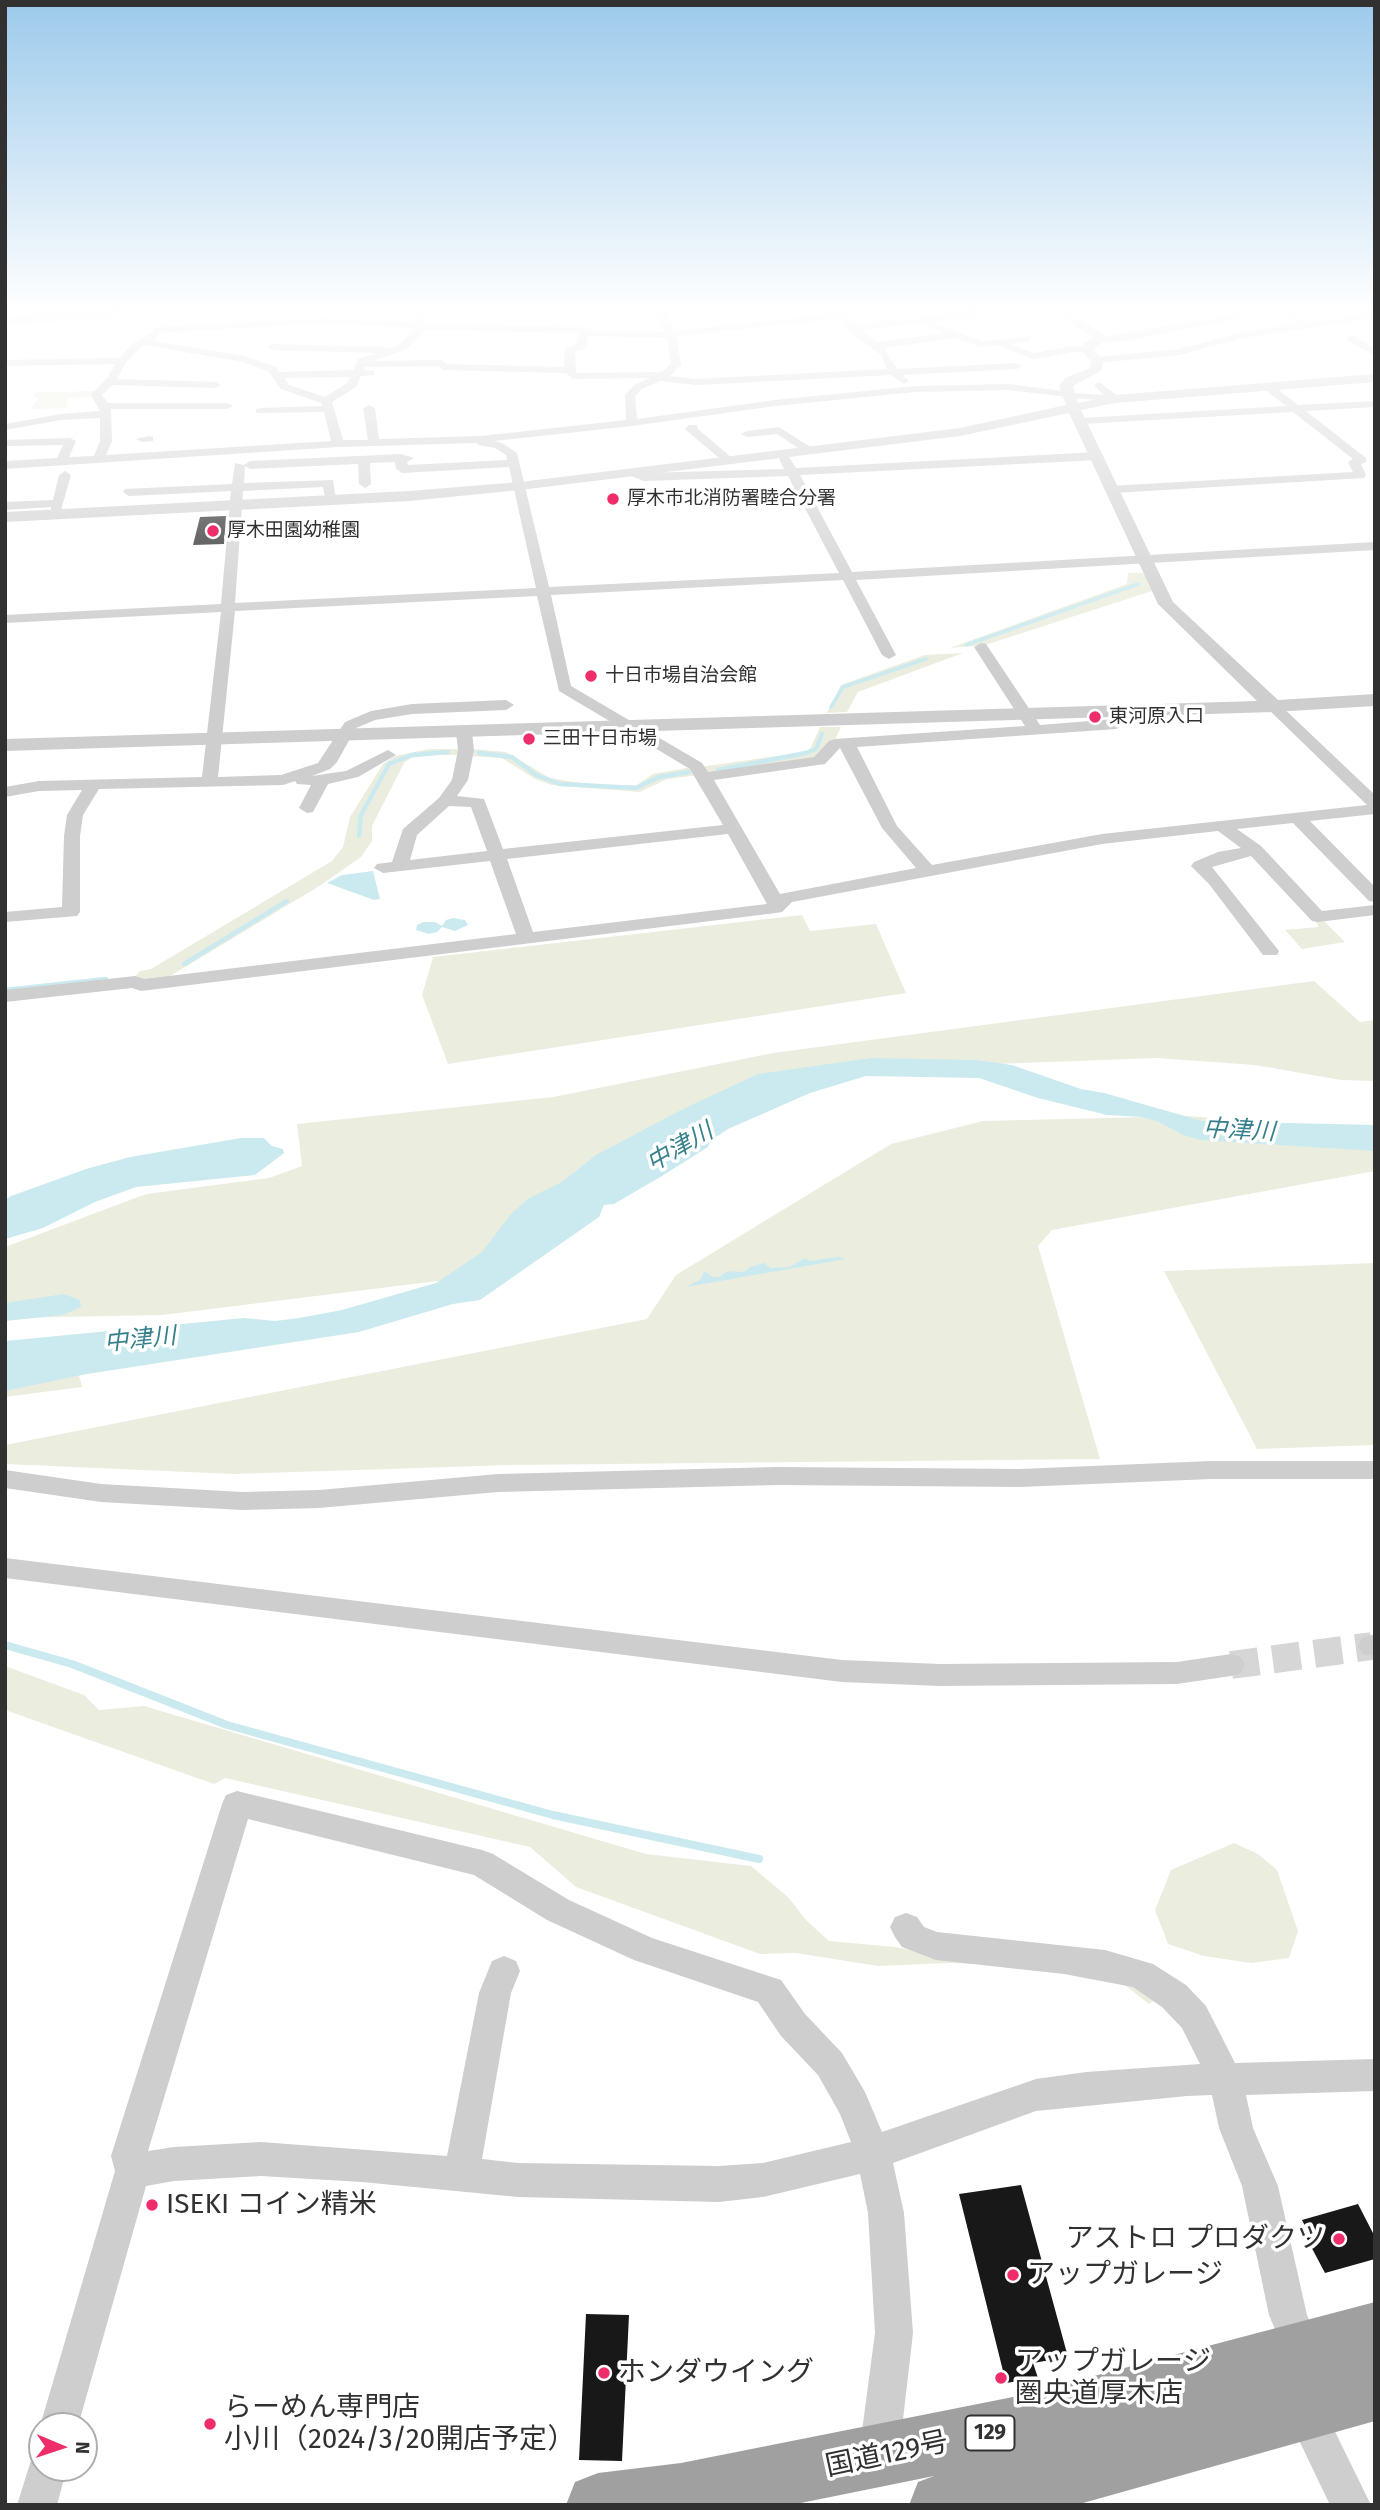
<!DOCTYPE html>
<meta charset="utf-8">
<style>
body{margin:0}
#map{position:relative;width:1380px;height:2510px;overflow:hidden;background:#fff;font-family:"Fira Sans",sans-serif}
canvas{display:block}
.frame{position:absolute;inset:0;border:7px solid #313131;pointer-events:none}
.north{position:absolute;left:28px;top:2412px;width:70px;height:70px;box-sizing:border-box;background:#fff;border:2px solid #adadad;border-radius:50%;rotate:92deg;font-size:19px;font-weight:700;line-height:28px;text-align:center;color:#313131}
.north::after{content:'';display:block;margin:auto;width:24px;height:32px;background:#ef2d6b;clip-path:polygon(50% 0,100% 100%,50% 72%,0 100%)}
</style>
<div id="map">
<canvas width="1380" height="2510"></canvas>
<div class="frame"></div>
<div class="north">N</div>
</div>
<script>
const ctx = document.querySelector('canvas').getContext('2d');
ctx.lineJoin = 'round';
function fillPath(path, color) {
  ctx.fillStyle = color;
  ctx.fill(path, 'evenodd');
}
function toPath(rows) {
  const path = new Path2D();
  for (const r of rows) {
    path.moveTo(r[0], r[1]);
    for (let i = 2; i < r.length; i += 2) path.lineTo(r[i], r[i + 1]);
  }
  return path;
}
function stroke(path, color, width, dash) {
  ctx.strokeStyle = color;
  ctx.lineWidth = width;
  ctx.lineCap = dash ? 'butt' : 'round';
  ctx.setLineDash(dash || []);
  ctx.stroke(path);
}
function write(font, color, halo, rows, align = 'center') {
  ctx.font = font + ' "Fira Sans","Noto Sans JP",sans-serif';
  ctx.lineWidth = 7;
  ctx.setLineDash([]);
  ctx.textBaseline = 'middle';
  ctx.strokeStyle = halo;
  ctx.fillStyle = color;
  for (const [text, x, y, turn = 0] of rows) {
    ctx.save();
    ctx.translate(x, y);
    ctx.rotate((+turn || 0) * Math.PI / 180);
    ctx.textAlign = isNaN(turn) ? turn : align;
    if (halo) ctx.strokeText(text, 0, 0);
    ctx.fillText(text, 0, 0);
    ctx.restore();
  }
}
fillPath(toPath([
 [95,391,90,397,68,398,67,408,31,409,38,398,33,397,36,392],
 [1128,573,1146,573,1152,591,985,645,950,648,1127,584],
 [963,653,858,692,847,712,827,713,841,685,925,655],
 [820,727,841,727,834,742,815,758,706,776,700,767,805,752,810,749],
 [429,749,462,749,461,755,433,755,411,758,404,763,372,826,372,841,361,857,321,885,167,978,132,980,140,971,151,969,332,861,343,847,350,817,383,764,395,756],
 [471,749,506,752,550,778,573,782,608,786,637,785,653,774,692,767,699,775,667,779,640,792,552,785,535,779,502,758,470,756],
 [802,915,810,931,876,924,906,993,448,1064,422,995,433,957],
 [1324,921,1345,942,1302,949,1285,930,1319,927,1316,922],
 [1314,981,1360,1022,1375,1020,1375,1081,1341,1080,1255,1065,1156,1058,806,1071,462,1278,162,1315,5,1318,5,1247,146,1194,269,1178,302,1166,297,1124,553,1097,773,1053],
 [1188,1116,1375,1131,1375,1171,1052,1230,1038,1246,1100,1459,511,1465,234,1474,5,1464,5,1445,647,1319,676,1275,891,1144,983,1121],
 [1375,1263,1375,1445,1257,1449,1164,1271],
 [5,1368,77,1368,82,1387,5,1397],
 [5,1666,84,1695,99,1710,144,1706,646,1854,751,1866,788,1897,806,1920,829,1941,895,1947,950,1958,1071,1962,1118,1973,1156,1999,1149,2004,1117,1979,1067,1966,948,1963,878,1966,796,1953,760,1954,576,1887,530,1847,225,1778,214,1784,5,1710],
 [1234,1843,1258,1854,1277,1870,1298,1931,1289,1958,1251,1963,1204,1956,1168,1944,1155,1910,1171,1870]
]), '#ebeedf');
fillPath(toPath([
 [373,871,380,899,374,900,327,883,342,875],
 [453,918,465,920,468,925,455,931,442,927,437,932,429,934,416,930,417,925,423,922,435,922,442,926,446,920],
 [871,1058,977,1060,1012,1065,1081,1089,1104,1093,1202,1121,1375,1125,1375,1151,1200,1140,1183,1135,1159,1122,1142,1117,1107,1115,1038,1098,979,1078,866,1076,810,1093,728,1129,710,1141,708,1147,662,1176,614,1204,604,1205,599,1217,480,1300,453,1304,359,1332,87,1374,5,1391,5,1341,244,1318,275,1321,299,1318,342,1310,436,1283,482,1252,511,1214,529,1198,562,1182,596,1155,683,1109,758,1074],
 [241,1138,264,1138,272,1146,283,1149,284,1153,255,1175,136,1187,95,1202,43,1228,5,1239,5,1200,11,1196,86,1169,130,1157],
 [838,1257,846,1259,686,1287,701,1279,704,1271,713,1277,719,1277,728,1271,744,1272,750,1267,764,1263,771,1268,789,1267,805,1258,810,1261],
 [64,1294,80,1300,81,1307,63,1315,5,1321,5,1303]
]), '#cbeaef');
stroke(toPath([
 [966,645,1138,584],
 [831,707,843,687,926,659]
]), '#cbeaef', 3.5);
stroke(toPath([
 [479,753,512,757,536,775,560,784,636,788,659,777,689,772],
 [718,770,806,753,816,749,822,734],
 [359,836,361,815,389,764,412,755,448,752],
 [184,964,287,901],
 [5,990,106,979]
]), '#cbeaef', 4.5);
stroke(toPath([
 [5,1645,72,1664,227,1725,553,1815,759,1859]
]), '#cbeaef', 8);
fillPath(toPath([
 [226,516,224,544,193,545,200,517],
 [1021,2185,1068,2357,1033,2363,1038,2378,1006,2383,959,2194],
 [1358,2204,1375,2237,1375,2259,1325,2273,1306,2237,1310,2236,1302,2220],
 [586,2314,629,2315,622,2461,579,2460]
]), '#181818');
stroke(toPath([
 [1231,1665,1372,1646]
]), '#d6d6d6', 28, [28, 14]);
fillPath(toPath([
 [1072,393,1109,395,1113,398,1109,401,1075,398,1072,393]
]), '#cecece');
fillPath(toPath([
 [153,309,197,309,192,312,45,322,40,319,45,316,153,309],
 [412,309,422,309,422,318,426,324,582,327,587,330,665,332,655,309,665,309,674,331,844,312,849,315,844,318,676,336,681,365,670,376,696,379,887,369,881,355,847,330,842,322,847,319,856,324,992,309,1020,309,1015,312,932,322,981,341,1030,337,1030,341,1010,344,1034,353,1075,346,1091,348,1091,352,1087,353,1075,352,1033,359,997,345,980,347,956,338,884,348,897,369,1017,363,1022,366,1017,369,903,375,909,381,904,384,891,375,696,385,660,381,642,389,635,396,637,419,775,400,915,386,1008,384,1071,392,1072,394,1067,397,1008,390,915,392,775,406,632,426,494,441,502,443,517,453,549,587,839,573,788,476,644,481,623,473,629,469,644,473,784,469,779,459,785,455,789,457,796,468,1098,452,1104,456,1098,460,800,475,852,572,1375,542,1375,550,856,580,896,655,889,659,882,655,843,580,551,595,571,686,702,763,708,772,814,757,829,741,835,739,1025,726,974,647,981,643,986,644,1040,725,1115,719,1119,707,1129,707,1131,722,1116,729,857,747,897,826,932,865,1102,834,1367,805,1265,706,1273,701,1278,703,1375,795,1375,814,1310,821,1375,887,1375,902,1369,901,1293,823,1237,829,1261,846,1322,911,1375,905,1375,915,1318,922,1312,921,1251,856,1212,867,1279,951,1277,955,1263,955,1209,884,1191,866,1194,862,1218,852,1241,848,1218,831,1102,844,792,902,782,912,776,913,141,991,132,988,5,1002,5,990,135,976,144,979,516,934,490,861,383,873,374,868,377,864,392,862,403,829,439,798,452,780,458,750,456,732,464,727,472,732,474,750,468,780,457,796,484,799,503,849,723,825,690,769,559,691,537,596,235,611,218,777,281,775,318,763,345,722,371,711,412,704,506,700,514,705,506,710,412,714,375,720,356,728,337,762,330,769,312,776,346,771,388,750,396,755,358,777,328,784,313,812,307,813,299,808,311,785,297,784,295,781,283,785,99,789,83,815,80,836,80,912,77,916,5,922,5,912,62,907,64,836,67,815,82,790,39,791,5,797,5,787,39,781,202,777,221,612,5,623,5,615,221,604,231,491,129,496,123,492,125,489,232,484,235,463,244,465,250,461,401,454,414,458,407,462,408,465,507,460,506,455,495,448,478,445,477,443,338,447,5,469,5,461,57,458,63,445,5,446,5,440,70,438,76,441,69,457,94,456,100,441,100,418,61,420,5,430,5,424,61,414,100,411,91,395,108,377,115,364,5,366,5,360,119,358,132,344,153,332,152,330,157,327,325,317,415,322,412,309],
 [325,323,416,328,397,346,387,349,382,347,272,344,267,347,272,350,376,353,358,359,353,370,279,372,276,367,245,356,152,341,158,337,158,333,325,323],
 [919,323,944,333,877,342,862,330,919,323],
 [426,330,579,333,576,344,565,348,564,367,447,364,442,360,373,361,405,350,426,330],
 [588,336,667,338,671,364,662,372,576,373,575,351,585,349,588,336],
 [144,345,243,362,268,371,281,389,321,403,322,406,260,408,256,409,256,413,324,412,331,441,106,455,112,441,111,409,227,409,233,406,227,403,108,403,102,395,112,385,216,388,221,385,216,382,117,379,126,362,144,345],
 [438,366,443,370,566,373,573,379,649,378,634,385,625,395,626,420,481,436,379,439,375,408,369,405,363,408,368,440,343,440,332,402,356,387,361,376,374,375,374,371,364,370,365,367,438,366],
 [350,377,347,383,325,397,289,385,284,378,350,377],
 [395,462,396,469,402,473,509,467,536,588,235,603,243,491,323,487,326,503,334,503,336,500,333,480,244,483,245,466,250,469,358,464,359,484,365,488,371,484,370,463,395,462],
 [840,748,882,828,916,868,780,894,714,780,825,764,840,748],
 [449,806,471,807,487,851,410,860,417,835,449,806],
 [728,834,767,904,533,932,507,859,728,834],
 [1165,309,1214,309,1209,312,1125,317,1120,314,1125,311,1165,309],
 [1266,309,1279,309,1311,322,1375,312,1375,318,1243,338,1179,355,1097,363,1092,360,1097,357,1179,349,1242,332,1299,323,1266,309],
 [1238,313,1241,314,1241,318,1124,341,1099,342,1094,339,1238,313],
 [1347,336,1355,336,1375,348,1375,356,1347,340,1347,336],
 [1099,382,1119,397,1119,401,1111,401,1095,387,1094,385,1099,382],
 [1263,384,1271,384,1298,405,1375,401,1375,407,1306,411,1366,458,1366,462,1361,464,1366,475,1364,478,1114,493,1110,492,1110,486,1353,472,1348,462,1353,459,1293,412,1081,424,1075,421,1081,418,1286,406,1263,388,1263,384],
 [689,425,697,425,698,429,732,458,732,462,724,462,687,431,685,429,689,425],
 [779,427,812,448,812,452,804,452,777,434,747,437,741,434,747,431,779,427],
 [149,436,153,437,153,441,142,442,136,439,149,436],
 [65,471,71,475,59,517,51,517,51,507,5,510,5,502,53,500,59,475,65,471],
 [1211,1461,1375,1461,1375,1479,1211,1479,1020,1487,778,1485,498,1492,319,1508,242,1510,101,1502,5,1488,5,1470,101,1484,242,1492,319,1490,498,1474,778,1467,1020,1469,1211,1461],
 [5,1558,842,1660,940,1664,1177,1662,1231,1654,1241,1657,1245,1665,1241,1673,1231,1676,1177,1684,940,1686,842,1682,5,1578,5,1558],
 [1375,1634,1375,1656,1362,1654,1358,1646,1362,1638,1375,1634],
 [237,1791,482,1850,493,1854,569,1900,652,1938,781,1980,805,2014,842,2053,865,2092,882,2132,1036,2079,1086,2072,1200,2064,1182,2028,1162,2007,1133,1987,1064,1974,936,1960,902,1947,895,1937,890,1927,895,1917,906,1913,917,1917,924,1927,937,1932,1105,1950,1153,1964,1186,1985,1206,2006,1235,2063,1375,2059,1375,2091,1246,2095,1253,2128,1278,2186,1307,2315,1321,2350,1315,2363,1302,2369,1289,2363,1269,2315,1242,2186,1219,2128,1212,2095,1187,2096,1036,2111,893,2163,904,2213,913,2333,899,2454,893,2468,879,2474,865,2468,859,2454,875,2333,868,2213,860,2174,763,2197,719,2202,518,2197,362,2182,261,2176,174,2181,146,2186,78,2426,42,2426,42,2432,40,2426,115,2171,111,2156,222,1804,226,1795,237,1791],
 [248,1819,474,1875,547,1920,634,1960,758,2002,781,2036,818,2075,840,2114,851,2142,763,2163,719,2166,518,2163,482,2159,511,1993,520,1971,516,1961,504,1956,492,1961,479,1993,447,2156,261,2142,174,2147,148,2151,248,1819],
 [1304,2392,1318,2397,1371,2505,1330,2505,1285,2411,1290,2397,1304,2392],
 [42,2450,42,2468,67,2468,57,2505,17,2505,33,2454,42,2450]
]), '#cecece');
fillPath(toPath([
 [75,309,105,309,99,313,5,326,5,318,75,309],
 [1048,309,1062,309,1105,335,1103,342,1093,349,1103,360,1102,370,1073,386,1078,403,1115,395,1375,374,1375,382,1115,403,1081,410,1173,602,1278,700,1375,694,1375,706,1273,712,5,751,5,739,1257,701,1158,604,1069,413,960,436,520,490,409,501,5,522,5,512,409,491,520,482,960,428,1066,405,1059,386,1065,378,1090,368,1091,361,1081,350,1084,343,1093,337,1048,309]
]), '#cecece');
fillPath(toPath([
 [1375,2302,1375,2421,1076,2505,909,2505,918,2482,934,2476,791,2505,566,2505,575,2482,598,2473,681,2463,1018,2396,1375,2302]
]), '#a0a0a0');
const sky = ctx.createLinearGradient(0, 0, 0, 660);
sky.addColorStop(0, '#9ccaeb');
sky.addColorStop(0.47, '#fff');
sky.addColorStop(1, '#ffffff00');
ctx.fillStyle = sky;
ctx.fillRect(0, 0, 1380, 660);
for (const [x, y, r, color] of [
 [613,499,7,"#ef2d6b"],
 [213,531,7,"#ef2d6b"],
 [591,676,7,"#ef2d6b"],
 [1095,717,7,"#ef2d6b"],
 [529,739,7,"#ef2d6b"],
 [152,2205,7,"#ef2d6b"],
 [1339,2239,7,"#ef2d6b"],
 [1013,2275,7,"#ef2d6b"],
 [604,2373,7,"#ef2d6b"],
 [1001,2378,7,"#ef2d6b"],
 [210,2424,7,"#ef2d6b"]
]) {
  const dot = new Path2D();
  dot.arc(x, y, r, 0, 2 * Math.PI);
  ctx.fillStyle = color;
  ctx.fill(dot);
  stroke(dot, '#fff', 2.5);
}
write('19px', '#313131', '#fff', [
 ["厚木市北消防署睦合分署",627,499],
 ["厚木田園幼稚園",227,531],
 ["十日市場自治会館",605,676],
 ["東河原入口",1109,717],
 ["三田十日市場",543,739]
], 'left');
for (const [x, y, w] of [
 [990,2433,49]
]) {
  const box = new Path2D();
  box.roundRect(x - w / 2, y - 17.5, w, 35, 5);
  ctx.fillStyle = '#fff';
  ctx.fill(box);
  stroke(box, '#313131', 2);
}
write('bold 21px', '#313131', null, [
 ["129",990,2433]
]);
write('italic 24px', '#36808b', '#fff', [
 ["中津川",1239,1131,3],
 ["中津川",680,1148,-30],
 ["中津川",140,1340,-6]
]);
write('28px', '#313131', '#fff', [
 ["ISEKI コイン精米",166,2205],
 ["アストロ プロダクツ",1325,2239,"right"],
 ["アップガレージ",1027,2275],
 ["アップガレージ",1015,2362],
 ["圏央道厚木店",1015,2394],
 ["ホンダウイング",618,2373],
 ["らーめん専門店",224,2408],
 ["小川（2024/3/20開店予定）",224,2440]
], 'left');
write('28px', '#313131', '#fff', [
 ["国道129号",887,2455,-12]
]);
</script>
